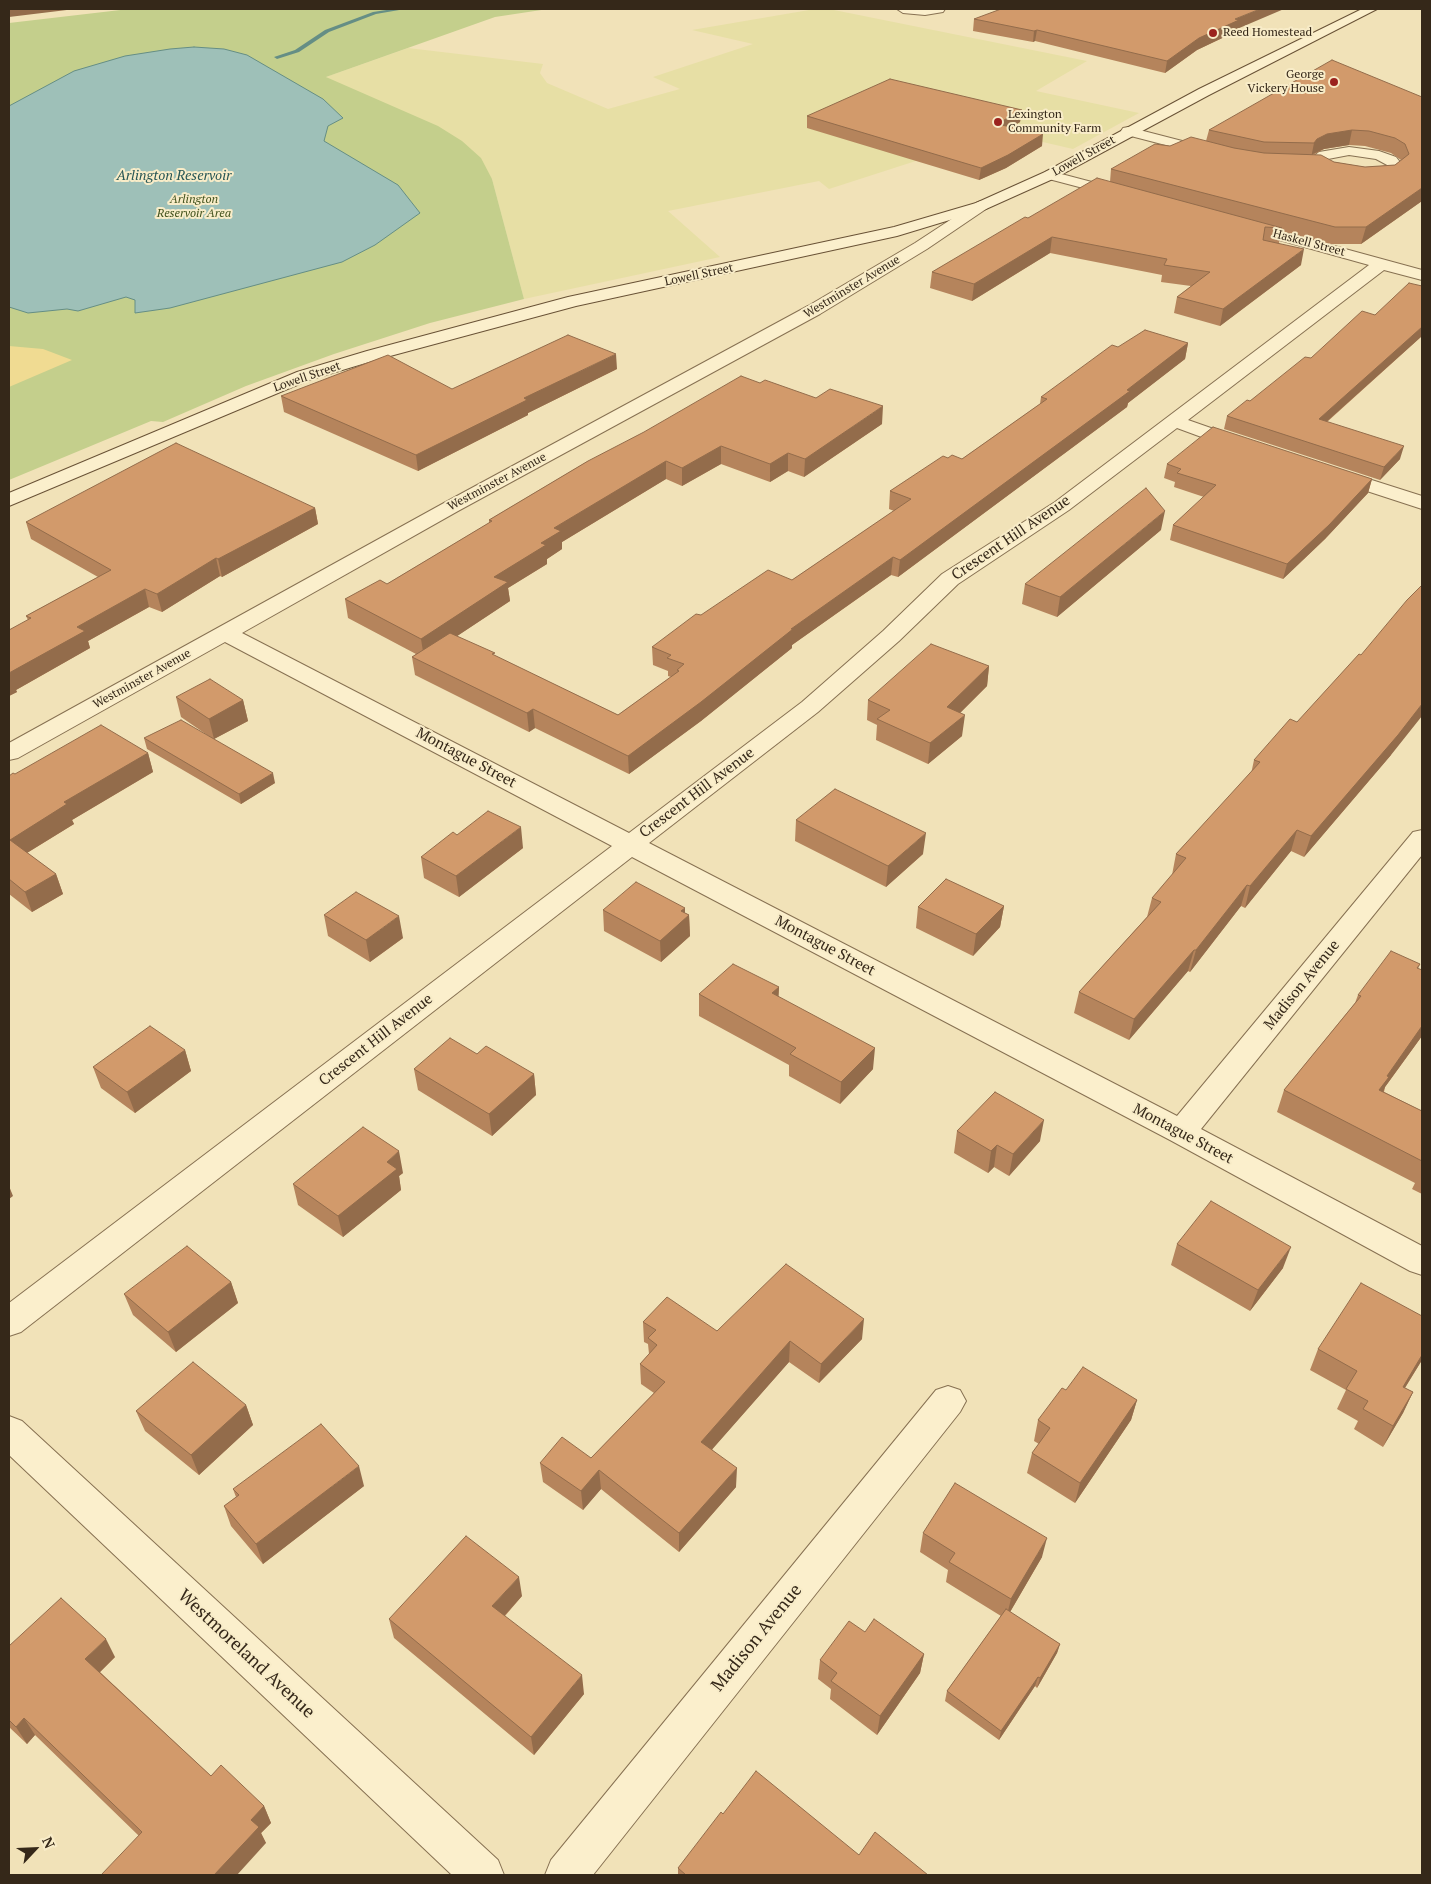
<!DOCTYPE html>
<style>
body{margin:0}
#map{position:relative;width:1431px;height:1884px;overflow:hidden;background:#f1e2b8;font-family:"PT Serif",serif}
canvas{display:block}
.frame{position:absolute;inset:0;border:10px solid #352819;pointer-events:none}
.north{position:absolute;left:10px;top:1824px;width:50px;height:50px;-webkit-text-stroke:4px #f8ecc8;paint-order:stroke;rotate:65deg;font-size:14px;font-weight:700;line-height:20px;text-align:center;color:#352819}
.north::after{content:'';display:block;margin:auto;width:18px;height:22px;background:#352819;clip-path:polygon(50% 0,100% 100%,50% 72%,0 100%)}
</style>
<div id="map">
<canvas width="1431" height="1884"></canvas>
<div class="frame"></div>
<div class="north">N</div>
</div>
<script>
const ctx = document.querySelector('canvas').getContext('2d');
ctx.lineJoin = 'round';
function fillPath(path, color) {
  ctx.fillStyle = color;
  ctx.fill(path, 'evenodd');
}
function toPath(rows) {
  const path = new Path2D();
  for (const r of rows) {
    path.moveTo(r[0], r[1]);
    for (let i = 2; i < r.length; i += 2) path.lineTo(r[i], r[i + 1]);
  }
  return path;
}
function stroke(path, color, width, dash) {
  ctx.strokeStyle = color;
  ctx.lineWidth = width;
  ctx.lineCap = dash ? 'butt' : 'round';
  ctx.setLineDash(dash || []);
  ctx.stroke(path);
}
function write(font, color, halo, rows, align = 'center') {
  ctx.font = font + ' "PT Serif",serif';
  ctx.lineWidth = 4;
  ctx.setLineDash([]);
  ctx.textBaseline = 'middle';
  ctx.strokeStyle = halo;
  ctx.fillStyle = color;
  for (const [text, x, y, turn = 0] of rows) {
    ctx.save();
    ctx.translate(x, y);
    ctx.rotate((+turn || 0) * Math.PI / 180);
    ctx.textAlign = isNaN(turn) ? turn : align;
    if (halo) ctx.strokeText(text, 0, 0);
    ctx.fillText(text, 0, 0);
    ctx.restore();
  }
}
fillPath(toPath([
 [815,9,829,9,1087,61,1036,91,1139,113,1073,149,978,127,925,158,829,189,819,181,668,211,720,257,524,299,492,179,326,77,408,48,543,64,540,73,547,83,608,109,680,89,653,77,753,44,692,30]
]), '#e7dfa5');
fillPath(toPath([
 [129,9,548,9,495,17,326,77,438,126,462,141,481,158,492,179,524,299,430,323,334,354,246,386,163,422,151,421,9,480,9,23]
]), '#c4cf8c');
fillPath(toPath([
 [9,346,43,349,72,360,9,387]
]), '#f0db92');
const water = toPath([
 [194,47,224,49,247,55,323,99,343,118,328,126,324,141,398,185,420,213,375,245,342,262,170,308,135,313,135,300,126,297,78,311,67,309,28,313,9,307,9,106,74,71,125,56,170,49,194,47]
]);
fillPath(water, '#9ec0b8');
stroke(water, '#658e85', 1);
fillPath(toPath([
 [393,9,405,9,376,14,329,32,299,52,277,59,274,57,295,50,325,30,373,12,393,9]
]), '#658e85');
const minor = toPath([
 [897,9,945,9,943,12,925,15,903,13,897,9],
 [1128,127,1217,150,1219,153,1217,156,1212,157,1123,134,1121,131,1123,128,1128,127],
 [1349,147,1379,151,1396,157,1403,166,1401,172,1399,175,1390,178,1366,181,1361,180,1359,177,1361,174,1387,170,1389,166,1376,159,1349,155,1328,159,1327,160,1328,165,1326,168,1321,169,1294,169,1289,168,1287,165,1289,162,1294,161,1312,161,1314,156,1319,152,1349,147],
 [1050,171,1126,191,1128,194,1126,197,1121,198,1045,178,1043,175,1045,172,1050,171],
 [981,201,986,203,989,206,986,209,927,249,820,314,458,511,242,633,629,833,802,702,883,631,942,574,1055,502,1369,265,1240,229,1237,226,1240,223,1250,223,1422,270,1422,280,1384,270,1188,420,1248,441,1251,445,1248,449,1241,451,1234,449,1177,428,1069,510,958,584,899,641,818,712,649,843,1177,1116,1413,832,1422,830,1422,855,1201,1129,1422,1246,1422,1275,1410,1271,1170,1140,632,857,21,1332,9,1336,9,1303,612,846,225,642,18,758,9,760,9,743,444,503,808,306,915,243,976,203,981,201],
 [1334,468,1422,496,1422,509,1327,478,1324,474,1327,470,1334,468],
 [948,1386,960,1390,966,1401,960,1412,593,1875,545,1875,551,1860,936,1390,948,1386],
 [9,1416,22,1421,498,1860,504,1875,452,1875,9,1455,9,1416]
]);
const secondary = toPath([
 [1362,9,1377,9,1209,95,1055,178,986,209,897,236,576,306,379,359,309,380,9,506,9,493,297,372,367,351,568,297,894,227,976,203,1045,172,1199,89,1362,9]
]);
stroke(minor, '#877152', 2);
stroke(secondary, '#695236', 2);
fillPath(minor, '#fbefcc');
fillPath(secondary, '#fbefcc');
fillPath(toPath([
 [974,19,1237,29,1237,31,1197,50,1165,73,1035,41,1033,42,973,31],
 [1422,97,1422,201,1361,244,1331,244,1281,231,1279,243,1301,265,1220,326,1174,313,1177,297,1191,286,1161,282,1162,275,1050,253,972,301,930,288,932,272,1028,218,1110,182,1111,169,1170,146,1206,141,1209,130],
 [1349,145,1365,146,1391,153,1401,160,1395,165,1365,167,1334,162,1313,155,1324,149],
 [1022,110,1020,122,1012,127,1042,146,1006,168,979,180,807,128,807,116],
 [1422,286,1422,336,1327,422,1400,459,1380,480,1224,429,1227,416,1250,401,1311,358,1375,315],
 [1188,343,1185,359,1128,403,1127,407,898,577,891,575,792,645,792,648,701,721,629,774,535,728,529,732,415,675,412,657,416,654,348,618,345,599,387,584,489,523,489,520,588,461,882,424,804,477,788,471,770,482,721,464,682,486,666,479,562,542,562,549,547,559,547,564,508,588,510,601,457,636,495,656,618,715,671,677,668,676,668,671,653,665,652,647,701,615,792,580,894,511,889,509,890,491,948,458,962,459,1040,404,1041,397,1118,347],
 [617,369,528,413,528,415,418,471,284,412,281,396,452,389],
 [1167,464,1372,479,1368,493,1325,539,1283,579,1170,540,1173,525,1204,497,1174,487,1175,482,1164,478],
 [315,508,318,524,222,577,220,576,162,612,149,607,88,641,90,648,16,690,17,692,9,696,28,620,26,616,98,577,31,539,26,522],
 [1161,530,1057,617,1022,604,1025,584],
 [989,666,987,686,960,713,962,736,928,764,876,740,877,725,867,720,868,700],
 [176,697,243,700,248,721,214,739,275,783,241,804,147,749,144,738,210,737,181,717],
 [148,753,153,772,72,820,74,824,27,853,56,874,63,894,32,912,9,894,9,776],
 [1391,755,1304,857,1291,851,1245,908,1241,906,1190,972,1188,971,1129,1040,1074,1013,1079,992,1147,917,1152,898,1172,875,1176,854,1251,774,1254,760],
 [796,820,923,854,886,887,795,841],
 [457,835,523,848,459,897,424,878,421,857],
 [1004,906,1000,927,973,956,916,928,918,907],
 [685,908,685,913,689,915,690,936,661,962,604,931,603,910],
 [324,915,403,938,370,962,328,936],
 [1420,964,1418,969,1422,970,1422,1036,1385,1087,1384,1092,1422,1111,1422,1194,1412,1189,1415,1183,1277,1112,1284,1090,1355,1003,1358,995],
 [779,987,778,997,873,1069,840,1104,789,1076,789,1065,699,1016,699,994],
 [185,1050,191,1071,135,1113,101,1088,93,1067],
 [477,1054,534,1074,536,1095,492,1136,418,1090,414,1069],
 [957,1131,1040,1141,1009,1176,994,1167,988,1173,954,1153],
 [403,1173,399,1176,401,1190,343,1237,298,1205,293,1184],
 [1177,1244,1283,1268,1250,1311,1171,1265],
 [231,1282,238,1303,176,1352,133,1315,124,1294],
 [1422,1316,1422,1360,1405,1388,1413,1392,1403,1413,1383,1447,1354,1429,1358,1421,1337,1409,1346,1390,1310,1370,1318,1349],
 [643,1322,717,1331,862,1339,819,1383,789,1362,712,1449,736,1487,679,1552,601,1489,583,1510,543,1482,540,1463,591,1458,654,1393,641,1384,640,1364,649,1354,648,1344,644,1342],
 [1066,1390,1137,1400,1131,1420,1075,1503,1027,1473,1032,1453,1039,1444,1034,1441,1038,1420],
 [246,1405,253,1425,199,1475,145,1431,136,1411],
 [364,1486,263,1564,231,1526,224,1506,236,1497,233,1489],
 [923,1533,1042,1557,1010,1612,1060,1644,1057,1653,1037,1688,1035,1686,999,1740,945,1701,947,1691,1001,1616,946,1582,948,1570,920,1552],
 [522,1596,505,1616,584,1694,534,1755,394,1638,389,1619],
 [865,1632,924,1654,920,1673,877,1735,830,1699,831,1689,818,1679,820,1660],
 [9,1646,115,1657,100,1672,211,1776,264,1806,271,1823,261,1833,266,1843,139,1836,35,1735,27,1744,9,1727],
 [723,1814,859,1855,928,1875,678,1875,678,1868]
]), '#b5845c');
fillPath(toPath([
 [9,9,75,9,9,17],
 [1260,9,1284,9,1237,29,1237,31,1197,50,1165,73,1167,61,1199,38,1235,19],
 [1037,30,1035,41,1033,42,1034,31],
 [1022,110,1020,122,995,136,997,124],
 [1352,130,1349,145,1324,149,1313,154,1311,158,1314,143,1317,139,1327,134],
 [1043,134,1042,146,1006,168,979,180,981,168],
 [1422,188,1422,201,1361,244,1366,227],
 [1052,237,1050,253,972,301,974,284],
 [1304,249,1301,265,1220,326,1223,309],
 [1422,327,1422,336,1315,432,1319,419],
 [1188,343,1185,359,1128,403,1127,407,898,577,900,560],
 [616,354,617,369,528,413,528,415,418,471,416,455,524,398],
 [883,406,882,424,804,477,805,459],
 [721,446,721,464,682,486,682,468],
 [1404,446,1400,459,1380,480,1384,467],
 [788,453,788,471,770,482,770,464],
 [666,461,666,479,562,542,562,549,547,559,547,564,508,588,510,601,424,658,421,639,494,577,541,543,554,528],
 [1372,479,1368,493,1325,539,1283,579,1287,564],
 [315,508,318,524,222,577,218,559],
 [1165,511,1161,530,1057,617,1060,597],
 [893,557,891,575,792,645,792,648,701,721,629,774,628,756,791,629],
 [216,558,220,576,162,612,157,594],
 [145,589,149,607,88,641,90,648,16,690,17,692,9,696,9,673,77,627],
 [989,666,987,686,945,728,947,707],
 [243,700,248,721,214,739,209,719],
 [1422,704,1422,716,1391,755,1304,857,1311,836],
 [533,709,535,728,529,732,527,713],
 [965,715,962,736,928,764,930,743],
 [148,753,153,772,72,820,74,824,17,859,10,840,64,802],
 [273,773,275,783,241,804,239,794],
 [521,827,523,848,459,897,456,876],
 [1297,830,1291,851,1245,908,1250,886],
 [926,833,923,854,886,887,888,866],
 [56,874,63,894,32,912,25,892],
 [1247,885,1241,906,1190,972,1196,950],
 [1004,906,1000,927,973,956,976,934],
 [685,908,685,919,689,915,690,936,661,962,660,941,681,911],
 [399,916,403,938,370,962,366,940],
 [1194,950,1188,971,1129,1040,1134,1019],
 [779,987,778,1009,772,993],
 [1422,1026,1422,1036,1385,1087,1381,1098,1379,1090,1387,1076],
 [875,1048,873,1069,840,1104,841,1082],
 [185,1050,191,1071,135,1113,127,1092],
 [534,1074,536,1095,492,1136,489,1114],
 [1044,1120,1040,1141,1009,1176,1013,1154],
 [997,1145,994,1167,988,1173,991,1151],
 [399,1151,403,1173,399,1176,401,1190,343,1237,338,1216,387,1162],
 [9,1186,13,1196,9,1199],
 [1291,1247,1283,1268,1250,1311,1258,1290],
 [231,1282,238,1303,176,1352,168,1332],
 [864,1319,862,1339,819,1383,821,1364],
 [790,1341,789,1362,702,1461,701,1442],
 [1422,1355,1422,1360,1393,1407,1403,1387],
 [1413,1392,1403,1413,1383,1447,1393,1426],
 [1137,1400,1131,1420,1075,1503,1080,1483],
 [246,1405,253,1425,199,1475,191,1455],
 [359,1466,364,1486,263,1564,256,1544],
 [737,1468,736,1487,679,1552,679,1533],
 [599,1470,601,1489,583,1510,581,1491],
 [1047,1538,1042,1557,1006,1619,1011,1599],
 [519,1577,522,1596,496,1625,492,1606],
 [106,1639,115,1657,95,1677,85,1659],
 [1060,1644,1057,1653,1037,1688,1040,1678],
 [924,1654,920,1673,877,1735,880,1716],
 [582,1675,584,1694,534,1755,531,1737],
 [1038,1677,1035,1686,999,1740,1001,1731],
 [24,1718,35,1735,27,1744,16,1727],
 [264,1806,271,1823,261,1833,266,1843,237,1875,214,1875,251,1820]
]), '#936c4b');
const building = toPath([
 [1001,9,1260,9,1235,19,1239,20,1199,38,1167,61,1037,30,1034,31,974,19,1001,9],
 [1332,60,1422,97,1422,188,1366,227,1335,227,1111,169,1155,144,1170,146,1191,137,1234,148,1264,153,1321,155,1334,162,1365,167,1395,165,1409,154,1405,144,1395,138,1369,131,1352,130,1327,134,1317,139,1314,143,1264,142,1209,130,1332,60],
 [890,79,1022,110,997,124,1043,134,1008,155,981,168,807,116,890,79],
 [1097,178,1282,228,1265,227,1263,240,1304,249,1223,309,1177,297,1210,272,1164,265,1167,259,1052,237,974,284,932,272,1025,217,1028,218,1097,178],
 [1409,283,1422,286,1422,327,1319,419,1404,446,1384,467,1227,416,1247,400,1250,401,1305,357,1311,358,1362,311,1375,315,1409,283],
 [1145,330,1188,343,1127,390,1130,391,900,560,893,557,791,629,793,629,701,702,628,756,533,709,527,713,412,657,450,633,495,653,492,654,618,715,679,671,677,670,684,664,667,658,671,655,652,647,696,614,701,615,768,570,792,580,911,499,890,491,943,456,948,458,952,455,962,459,1047,399,1041,397,1112,345,1118,347,1145,330],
 [568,335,616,354,524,398,527,400,416,455,281,396,388,355,452,389,568,335],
 [741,376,760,383,765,380,816,398,830,389,883,406,805,459,788,453,770,464,721,446,682,468,666,461,554,528,561,531,541,543,546,545,494,577,508,582,421,639,345,599,380,580,387,584,492,521,489,520,588,461,644,432,741,376],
 [1213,427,1372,479,1329,525,1287,564,1173,525,1216,485,1177,473,1181,469,1167,464,1213,427],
 [176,443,315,508,218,559,216,558,157,594,145,589,77,627,85,631,9,673,11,674,9,675,9,630,31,618,26,616,111,570,26,522,176,443],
 [1146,488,1165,511,1060,597,1025,584,1146,488],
 [1422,585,1422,704,1398,735,1311,836,1297,830,1250,886,1247,885,1196,950,1194,950,1134,1019,1079,992,1161,902,1152,898,1186,858,1176,854,1260,762,1254,760,1290,719,1297,722,1359,654,1361,655,1407,600,1422,585],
 [931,644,989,666,947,707,965,715,930,743,877,719,890,710,868,700,931,644],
 [210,679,243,700,209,719,176,697,210,679],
 [181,720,273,773,239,794,144,738,181,720],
 [101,725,148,753,64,802,67,804,10,840,56,874,25,892,9,879,9,776,13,773,15,774,101,725],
 [835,789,926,833,888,866,796,820,835,789],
 [488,811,521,827,456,876,421,857,453,832,457,835,488,811],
 [946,879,1004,906,976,934,918,907,946,879],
 [636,882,685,908,681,911,689,915,660,941,603,910,636,882],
 [356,892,399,916,366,940,324,915,356,892],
 [1391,951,1420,964,1417,968,1422,970,1422,1026,1387,1076,1389,1077,1379,1090,1422,1111,1422,1161,1284,1090,1361,996,1358,995,1391,951],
 [733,964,779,987,772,993,875,1048,841,1082,790,1054,796,1048,699,994,733,964],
 [150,1026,185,1050,127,1092,93,1067,150,1026],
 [450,1038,477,1054,486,1046,534,1074,489,1114,414,1069,450,1038],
 [995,1092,1044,1120,1013,1154,997,1145,991,1151,957,1131,995,1092],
 [363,1127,399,1151,387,1162,397,1169,338,1216,293,1184,363,1127],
 [1211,1201,1291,1247,1258,1290,1177,1244,1211,1201],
 [187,1246,231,1282,168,1332,124,1294,187,1246],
 [786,1264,864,1319,821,1364,790,1341,701,1442,737,1468,679,1533,599,1470,581,1491,540,1463,562,1437,591,1458,665,1382,640,1364,657,1345,648,1338,656,1330,643,1322,667,1297,717,1331,786,1264],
 [1361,1283,1422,1316,1422,1355,1403,1387,1413,1392,1393,1426,1363,1409,1368,1401,1346,1389,1357,1371,1318,1349,1361,1283],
 [193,1362,246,1405,191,1455,136,1411,193,1362],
 [1083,1367,1137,1400,1080,1483,1032,1453,1050,1428,1038,1420,1062,1388,1066,1390,1083,1367],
 [321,1424,359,1466,256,1544,224,1506,239,1495,233,1489,321,1424],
 [955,1483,1047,1538,1011,1599,949,1562,955,1553,923,1533,955,1483],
 [466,1536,519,1577,492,1606,582,1675,531,1737,389,1619,466,1536],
 [61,1598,106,1639,85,1659,211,1776,221,1765,264,1806,251,1820,259,1827,214,1875,101,1875,142,1832,24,1718,16,1727,9,1720,9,1646,61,1598],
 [1006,1609,1060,1644,1040,1678,1038,1677,1001,1731,947,1691,1006,1609],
 [874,1619,924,1654,880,1716,831,1681,837,1673,820,1660,849,1621,865,1632,874,1619],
 [756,1771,859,1855,875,1832,928,1875,686,1875,678,1868,721,1812,723,1814,756,1771]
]);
fillPath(building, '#d29a6b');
stroke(building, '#936c4b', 1);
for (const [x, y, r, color] of [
 [1213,33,5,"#9b231e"],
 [1334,82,5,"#9b231e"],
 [998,122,5,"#9b231e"]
]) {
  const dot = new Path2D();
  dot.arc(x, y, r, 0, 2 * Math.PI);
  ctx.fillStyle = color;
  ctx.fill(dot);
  stroke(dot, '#f8ecc8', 2);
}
write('12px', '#352819', '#f8ecc8', [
 ["Reed Homestead",1223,33],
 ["George",1324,75,"right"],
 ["Vickery House",1324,89,"right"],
 ["Lexington",1008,115],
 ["Community Farm",1008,129]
], 'left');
write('12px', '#352819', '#f8ecc8', [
 ["Lowell Street",1084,156,-29],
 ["Haskell Street",1309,243,15],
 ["Lowell Street",699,275,-12],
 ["Westminster Avenue",852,287,-31],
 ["Lowell Street",307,377,-19],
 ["Westminster Avenue",497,482,-28],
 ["Westminster Avenue",142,679,-29]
]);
write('italic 12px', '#43531e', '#f8ecc8', [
 ["Arlington",194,200],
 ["Reservoir Area",194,214]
]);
write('italic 14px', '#275655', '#f8ecc8', [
 ["Arlington Reservoir",174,176]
]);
write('15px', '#352819', '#f8ecc8', [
 ["Crescent Hill Avenue",1011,538,-34],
 ["Montague Street",466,758,28],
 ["Crescent Hill Avenue",697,793,-37],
 ["Montague Street",825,946,28],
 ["Madison Avenue",1302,985,-51],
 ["Crescent Hill Avenue",376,1040,-38],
 ["Montague Street",1183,1134,28]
]);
write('18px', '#352819', '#f8ecc8', [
 ["Madison Avenue",757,1638,-51],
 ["Westmoreland Avenue",246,1654,43]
]);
</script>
